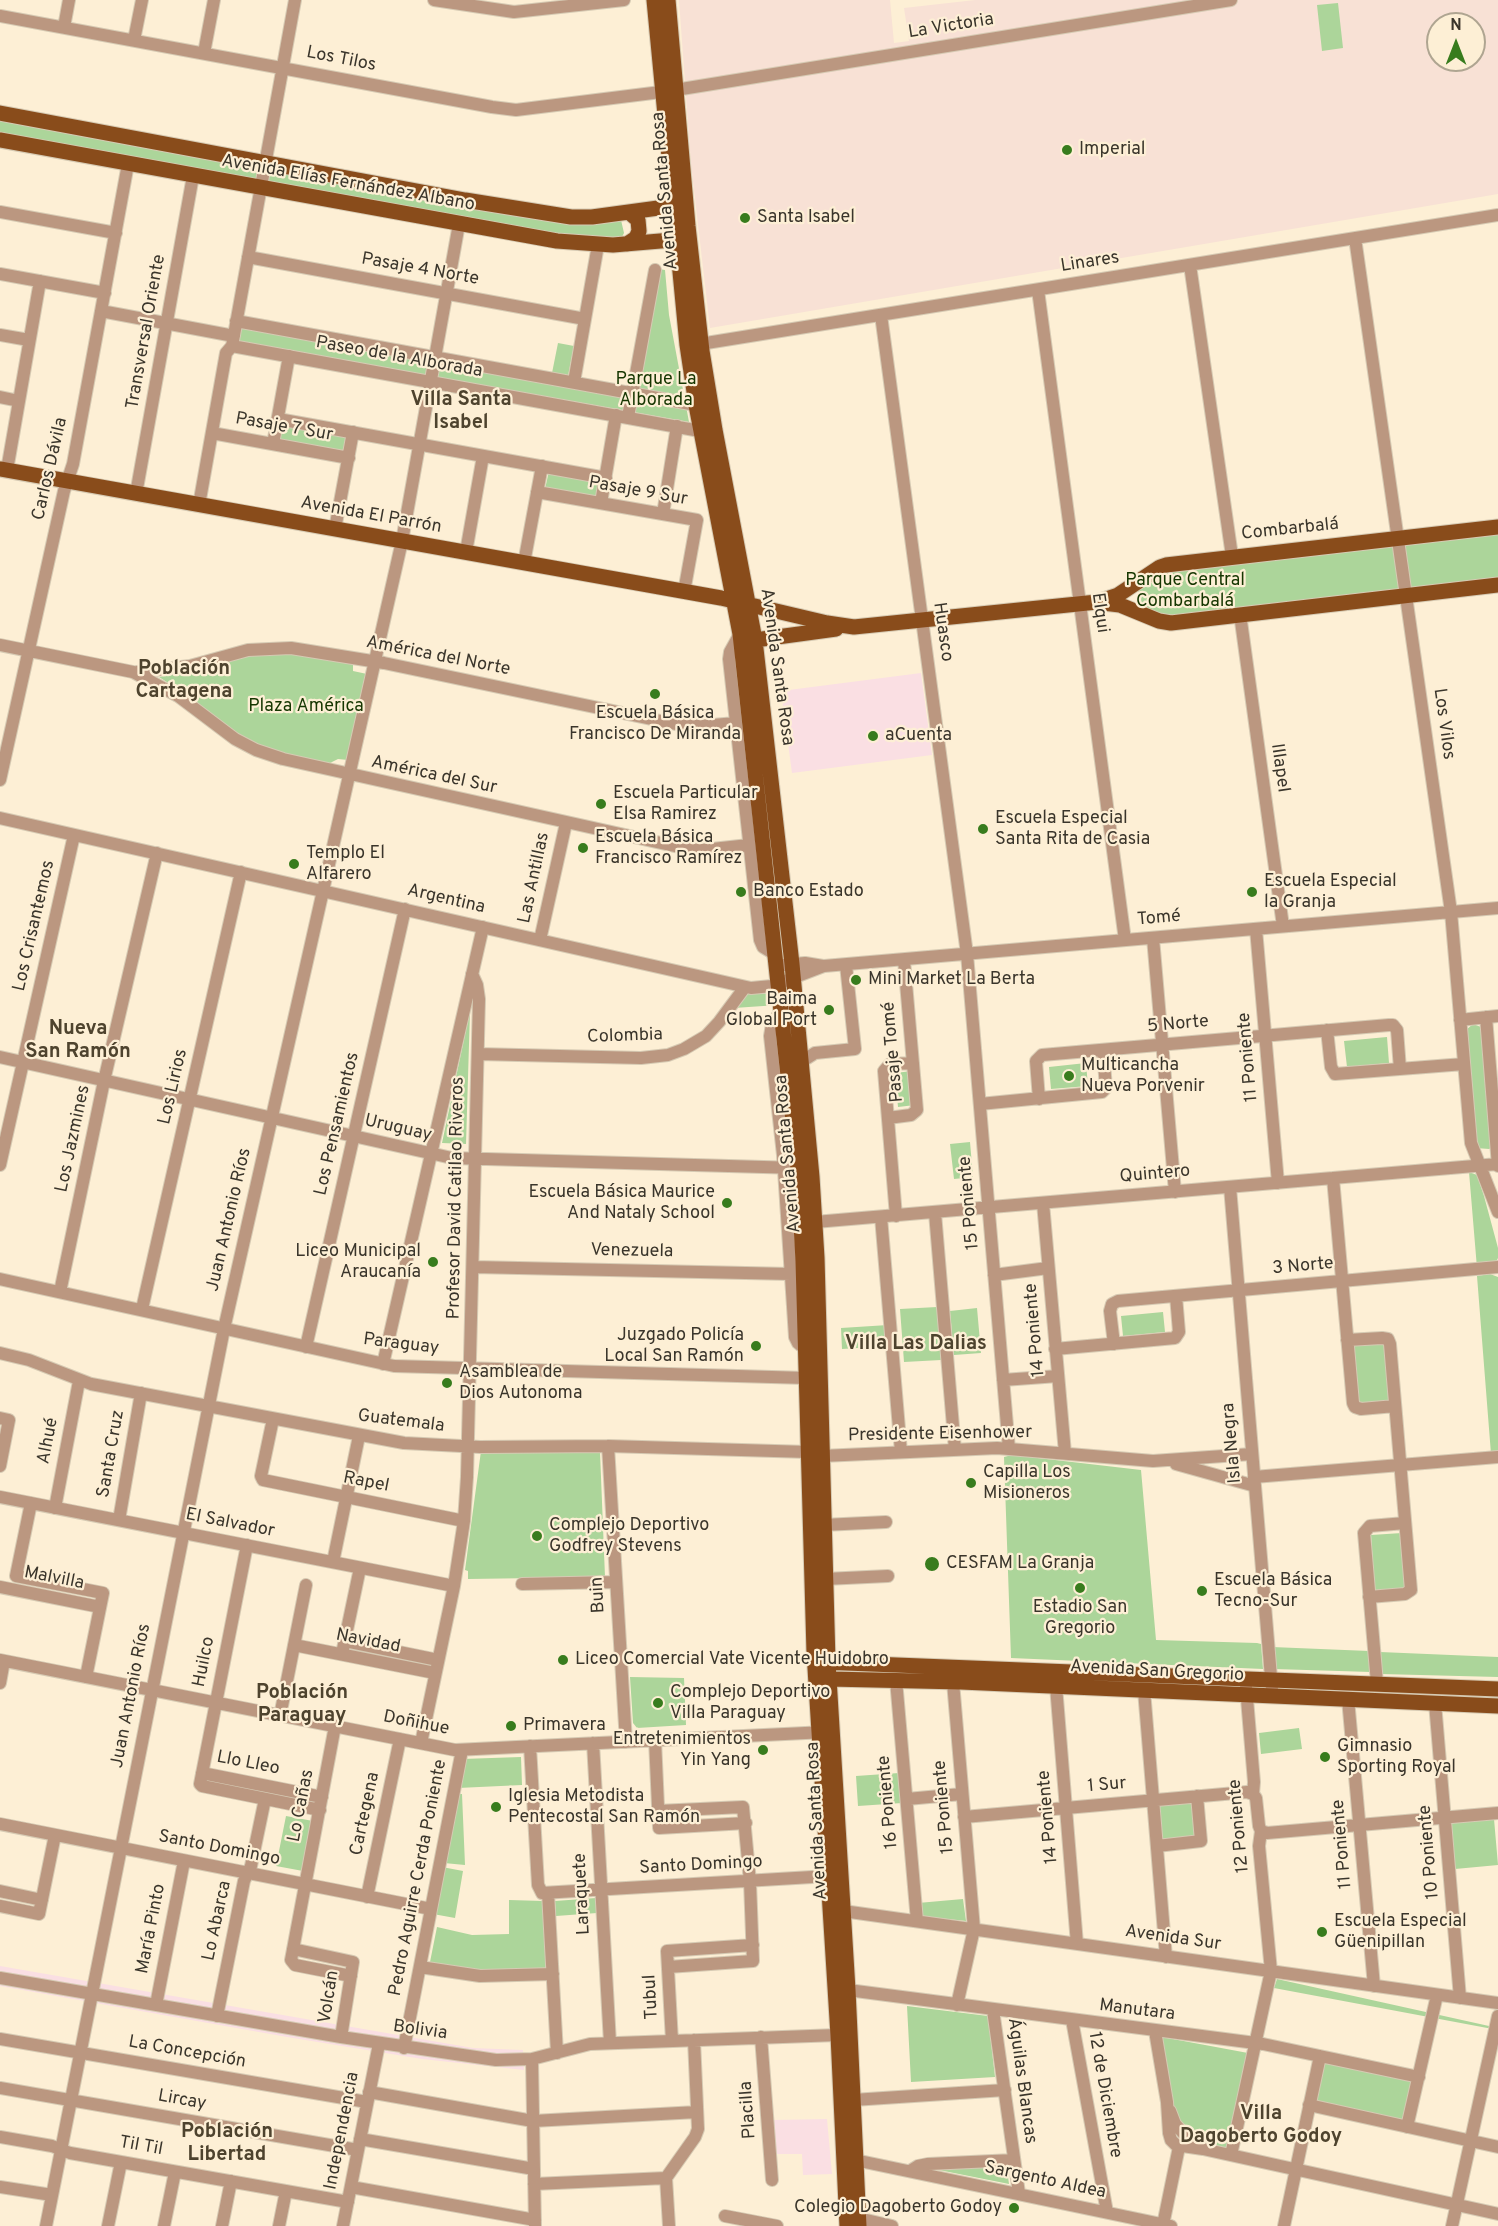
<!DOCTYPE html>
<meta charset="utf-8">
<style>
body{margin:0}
#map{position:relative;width:1498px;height:2226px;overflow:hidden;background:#fdefd5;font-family:Overpass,sans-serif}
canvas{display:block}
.north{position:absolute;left:1426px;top:12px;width:60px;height:60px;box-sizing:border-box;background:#fdefd5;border:2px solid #afa591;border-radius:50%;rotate:0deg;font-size:16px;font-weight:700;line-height:24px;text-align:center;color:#3a352b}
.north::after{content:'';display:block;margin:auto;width:21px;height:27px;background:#387c1d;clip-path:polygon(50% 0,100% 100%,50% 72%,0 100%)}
</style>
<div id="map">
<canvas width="1498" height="2226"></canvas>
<div class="north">N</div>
</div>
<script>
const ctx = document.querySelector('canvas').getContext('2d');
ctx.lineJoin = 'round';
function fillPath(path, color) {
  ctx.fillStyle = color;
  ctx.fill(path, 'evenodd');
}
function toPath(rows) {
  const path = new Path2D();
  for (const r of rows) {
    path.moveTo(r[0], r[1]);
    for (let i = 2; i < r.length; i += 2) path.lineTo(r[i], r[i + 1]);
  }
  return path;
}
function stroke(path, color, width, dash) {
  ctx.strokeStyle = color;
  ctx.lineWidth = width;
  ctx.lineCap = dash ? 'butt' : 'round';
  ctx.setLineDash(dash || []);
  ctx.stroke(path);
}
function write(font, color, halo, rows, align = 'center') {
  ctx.font = font + ' Overpass,sans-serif';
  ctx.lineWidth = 4.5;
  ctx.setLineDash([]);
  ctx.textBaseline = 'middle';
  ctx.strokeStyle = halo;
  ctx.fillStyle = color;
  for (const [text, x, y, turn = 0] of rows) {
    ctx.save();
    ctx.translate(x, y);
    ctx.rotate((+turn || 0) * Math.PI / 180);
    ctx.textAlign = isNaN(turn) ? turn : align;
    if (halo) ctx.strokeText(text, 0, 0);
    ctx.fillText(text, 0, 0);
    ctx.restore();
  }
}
fillPath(toPath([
 [921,673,932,755,792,773,781,691],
 [0,1966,473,2048,523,2050,524,2070,422,2059,287,2037,0,1986],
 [827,2119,832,2174,803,2175,802,2154,774,2154,772,2120]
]), '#fadfe3');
fillPath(toPath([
 [679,0,890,0,894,43,909,41,904,8,975,0,1498,0,1498,194,710,328,691,164],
 [1438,24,1474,24,1474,60,1438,60]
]), '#f8e1d5');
fillPath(toPath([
 [1338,3,1343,48,1322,51,1317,5],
 [0,117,621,220,624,233,621,239,565,238,0,134],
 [653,268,665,270,669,315,689,422,240,342,238,326,629,397],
 [558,343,574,346,568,376,552,373],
 [281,422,349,434,345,454,278,442],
 [549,471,600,481,597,498,545,489],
 [1498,534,1498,577,1169,617,1139,605,1138,589,1163,570],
 [288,652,345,660,353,665,353,671,367,674,348,760,338,759,326,765,279,755,235,734,210,716,187,695,159,677,207,669,249,654],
 [776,993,778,1005,734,1008,747,994],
 [470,1011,466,1144,442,1143],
 [1473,1024,1481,1027,1491,1148,1489,1149,1476,1148,1466,1030],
 [1387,1037,1389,1063,1347,1067,1344,1041],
 [1086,1063,1088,1086,1051,1089,1049,1067],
 [912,1071,915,1105,898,1107,895,1073],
 [970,1142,973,1177,954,1179,950,1144],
 [1469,1172,1477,1175,1484,1196,1498,1248,1498,1258,1496,1262,1477,1268],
 [1490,1274,1498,1277,1498,1454,1491,1454,1477,1276],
 [937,1307,941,1360,904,1362,900,1309],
 [977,1308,981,1353,954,1355,950,1311],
 [1163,1312,1165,1332,1123,1336,1121,1316],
 [888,1325,889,1346,842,1349,841,1328],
 [1385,1341,1390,1401,1359,1405,1352,1346],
 [481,1451,600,1452,605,1577,468,1579,468,1571,465,1570],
 [1012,1455,1141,1470,1156,1640,1257,1643,1261,1644,1263,1669,1011,1658,1004,1457],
 [1402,1533,1406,1590,1375,1592,1371,1535],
 [1272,1647,1369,1651,1371,1672,1274,1669],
 [1380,1652,1498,1657,1498,1677,1381,1674],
 [630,1677,684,1678,686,1725,637,1728,633,1723],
 [1299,1728,1302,1749,1261,1754,1259,1733],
 [521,1757,522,1785,458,1788,462,1759],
 [899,1773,902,1803,858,1806,856,1776],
 [456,1794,462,1794,465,1865,444,1863],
 [1193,1802,1199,1836,1159,1840,1157,1808,1160,1805],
 [286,1816,313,1821,303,1871,276,1866],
 [1494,1819,1498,1865,1455,1869,1451,1824,1454,1822],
 [442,1867,463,1871,455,1918,433,1914],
 [596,1898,597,1913,556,1916,555,1901],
 [963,1899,966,1921,919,1916,918,1903],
 [509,1900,543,1901,546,1975,429,1967,437,1927,472,1935,509,1934],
 [1277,1979,1498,2028,1498,2030,1274,1988],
 [907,2006,988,2016,995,2077,911,2082],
 [1162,2037,1248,2053,1228,2149,1205,2144,1195,2138,1178,2119,1172,2101],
 [1323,2061,1412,2080,1404,2121,1314,2101],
 [1006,2163,1009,2184,929,2168]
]), '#acd59a');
const minor = toPath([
 [434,0,514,12,624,0],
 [0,16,492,107,516,110,669,91,1231,0],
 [64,27,69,0],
 [134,40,142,0],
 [204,53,214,0],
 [0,212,116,233],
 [1355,238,1451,912,1471,1143,1498,1212],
 [248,257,585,319],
 [1190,265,1232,556],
 [0,274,105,293],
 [1038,290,1125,940],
 [101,311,234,336],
 [881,315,967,954,1009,1449],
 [236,321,696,405],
 [0,335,29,340],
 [694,345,1498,215],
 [232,346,700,431],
 [574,382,598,245],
 [0,397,19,401],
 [628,417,655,270],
 [278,419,606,478],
 [212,433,349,458],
 [273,444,289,356],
 [7,470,40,281],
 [537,492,697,520,684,592],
 [136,494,193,176],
 [601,503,616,415],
 [199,505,226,353,232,346,295,0],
 [663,514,677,426],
 [335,529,353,432],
 [466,552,483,456],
 [524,563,542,466],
 [1240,614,1283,926],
 [740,634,730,652,729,659,760,940,763,947,776,955],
 [0,645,133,672,178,696,235,739,256,750,283,759,688,849,703,850,749,845],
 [137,672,190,666,248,650,291,648,384,663,680,725,701,726,736,723],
 [0,780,64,491,73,464,128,164],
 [0,818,751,988,772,986,824,966,1498,908],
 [1256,929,1278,1183],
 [1153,938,1175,1192],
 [540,940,566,823],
 [784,965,805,963,823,966],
 [781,1011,772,1024,770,1036,783,1155,795,1337,798,1343,805,1349,812,1347],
 [1486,1017,1498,1166],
 [1460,1020,1498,1016],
 [1327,1030,1331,1067,1335,1074,1464,1064],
 [478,1054,641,1058,668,1055,684,1049,706,1036,719,1022,745,987],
 [0,1057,452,1158,798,1168],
 [801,1062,815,1053,855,1049,846,965],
 [1039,1099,1036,1061,1042,1055,1389,1025,1393,1025,1397,1030,1400,1069],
 [980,1104,1102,1092,1106,1088,1103,1050],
 [888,1118,911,1115,917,1110,904,960],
 [0,1165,74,835],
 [1333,1178,1353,1403,1355,1407,1361,1409,1395,1406],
 [1230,1187,1272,1689],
 [1043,1203,1065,1453],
 [935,1213,955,1450],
 [896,1216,884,1071,890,1064,913,1063],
 [881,1217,901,1452],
 [815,1222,1498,1164],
 [473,1267,791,1274],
 [994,1275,1048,1268],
 [0,1279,394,1366,806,1378],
 [60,1292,104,1081,157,853],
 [142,1309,241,872],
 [1347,1340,1382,1338,1388,1339,1390,1344,1411,1590,1405,1594,1369,1597],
 [1114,1344,1110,1311,1112,1304,1118,1301,1498,1267],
 [306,1347,405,909],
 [1055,1349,1175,1338,1179,1332,1176,1296],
 [0,1353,29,1360,91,1384,404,1443,480,1447,608,1446,808,1452],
 [383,1364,483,927],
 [1003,1380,1058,1376],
 [0,1418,9,1420,0,1466],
 [273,1419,261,1476,263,1480,464,1521],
 [608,1446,626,1742],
 [822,1456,997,1448,1153,1461,1252,1454],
 [1176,1464,1255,1486],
 [1254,1477,1498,1457],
 [0,1497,454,1586],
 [31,1503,16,1576,103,1593,86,1677],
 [55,1508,79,1381],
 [119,1520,141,1393],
 [823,1525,886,1522],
 [247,1545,200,1784,202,1786,320,1810],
 [333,1562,359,1436],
 [825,1579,888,1576],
 [522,1584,616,1582],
 [0,1587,100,1607],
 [345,1641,438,1660],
 [294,1645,435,1673],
 [343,1649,360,1568],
 [0,1660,455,1750,826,1732],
 [896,1680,917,1921],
 [953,1682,974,1929,957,2005],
 [0,1683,4,1661],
 [1377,1683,1364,1533,1370,1526,1405,1523],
 [1056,1686,1077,1944],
 [1144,1690,1166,1957],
 [1348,1699,1374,1986],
 [1435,1703,1460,1998],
 [280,1716,306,1585],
 [335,1726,291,1960,295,1965,351,1976],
 [655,1740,659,1828,746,1823],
 [421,1743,454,1586,464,1521,467,1477,479,999,477,985,472,974],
 [593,1743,610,2043],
 [530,1746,538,1885,542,1893,829,1876],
 [202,1773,322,1797],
 [907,1799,962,1794],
 [658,1811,743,1807,750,1882,753,1961,668,1967],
 [964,1817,1247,1792,1253,1794],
 [0,1824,431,1909],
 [1261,1831,1267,1833,1498,1813],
 [1157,1846,1201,1841,1197,1796],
 [0,1891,42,1900],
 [548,1893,557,2053],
 [367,1897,400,1739],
 [0,1906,39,1914,55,1835],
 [843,1911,1498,2003],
 [293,1949,353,1962,341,2037],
 [420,1967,480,1976,553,1974],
 [0,1978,341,2037,496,2060,532,2059,590,2044,838,2035],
 [848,1990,1263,2044,1419,2077],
 [156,2005,184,1861],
 [993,2010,1019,2193],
 [217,2016,244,1881,251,1866,265,1799],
 [1072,2020,1107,2212],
 [1155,2031,1167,2102,1169,2133,1171,2140,1176,2145,1203,2149,1498,2214],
 [761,2037,772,2180],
 [0,2039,367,2102],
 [672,2041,667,1951,753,1945],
 [404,2048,462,1750],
 [532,2059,535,2226],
 [0,2088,358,2150],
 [369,2092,533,2121,697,2112],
 [853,2100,1005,2090],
 [1309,2105,1498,2147],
 [1170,2111,1175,2124,1185,2135,1203,2149],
 [1407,2127,1437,1995],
 [0,2137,52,2146,70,2153,348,2202],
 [360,2139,534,2169],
 [1231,2155,1271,1971,1259,1846,1261,1831,1259,1826,1256,1798,1253,1794,1254,1782,1246,1687],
 [855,2160,1171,2226],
 [910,2171,918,2166,928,2164,1014,2160],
 [534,2184,666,2178],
 [0,2187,52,2195],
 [351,2187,535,2220],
 [725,2216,777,2226],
 [858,2218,892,2226],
 [1163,2225,1179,2147],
 [46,2226,224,1329,402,541,459,224],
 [108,2226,121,2162],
 [164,2226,175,2172],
 [222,2226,231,2181],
 [279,2226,286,2191],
 [343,2226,379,2044],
 [669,2226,666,2178,695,2137,698,2129,694,2040],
 [1284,2226,1320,2056],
 [1452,2226,1498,2016]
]);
const major = toPath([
 [654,0,687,345,696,405,740,634,798,1168,803,1261,814,1652,838,2035,847,2226],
 [668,0,688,226,702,351,715,430,755,640,792,964,812,1177,817,1258,828,1662,848,1990,859,2226],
 [0,113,465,200,571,217,592,217,673,206],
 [0,140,557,241,613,245,684,239],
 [627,244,636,238,639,231,638,220,630,213],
 [0,469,721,598,827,623,854,627,1097,602,1118,595,1160,567,1166,565,1498,527],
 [1103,603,1120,605,1159,621,1171,623,1498,585],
 [755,640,836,629],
 [821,1662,1498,1689],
 [820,1676,830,1679,961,1682,1498,1706]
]);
stroke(minor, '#d6cab3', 14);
stroke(major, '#d6cab3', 17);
stroke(minor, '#bb9780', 12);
stroke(major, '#894c1b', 15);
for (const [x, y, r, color] of [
 [1067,150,6,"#387c1d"],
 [745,218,6,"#387c1d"],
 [655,694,6,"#387c1d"],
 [873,736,6,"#387c1d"],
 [601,804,6,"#387c1d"],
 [983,829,6,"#387c1d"],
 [583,848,6,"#387c1d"],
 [294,864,6,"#387c1d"],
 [741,892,6,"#387c1d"],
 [1252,892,6,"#387c1d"],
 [856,980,6,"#387c1d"],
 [829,1010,6,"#387c1d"],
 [1069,1076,6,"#387c1d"],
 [727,1203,6,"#387c1d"],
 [433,1262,6,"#387c1d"],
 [756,1346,6,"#387c1d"],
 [447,1383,6,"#387c1d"],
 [971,1483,6,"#387c1d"],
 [537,1536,6,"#387c1d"],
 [932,1564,8,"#387c1d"],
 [1080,1588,6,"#387c1d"],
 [1202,1591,6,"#387c1d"],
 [563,1660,6,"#387c1d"],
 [658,1703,6,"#387c1d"],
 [511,1726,6,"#387c1d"],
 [763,1750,6,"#387c1d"],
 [1325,1757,6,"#387c1d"],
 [496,1807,6,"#387c1d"],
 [1322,1932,6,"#387c1d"],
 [1014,2208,6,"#387c1d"]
]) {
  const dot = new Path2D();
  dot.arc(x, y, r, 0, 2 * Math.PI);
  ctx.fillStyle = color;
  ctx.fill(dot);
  stroke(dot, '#fdefd5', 2);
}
write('18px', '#3a352b', '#fdefd5', [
 ["La Victoria",951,27,-9],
 ["Los Tilos",341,60,11],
 ["Avenida Elías Fernández Albano",348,184,10],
 ["Avenida Santa Rosa",666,191,-95],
 ["Linares",1090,263,-9],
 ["Pasaje 4 Norte",420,270,10],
 ["Transversal Oriente",147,332,-80],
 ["Paseo de la Alborada",399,358,10],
 ["Pasaje 7 Sur",284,428,10],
 ["Carlos Dávila",51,469,-77],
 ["Pasaje 9 Sur",638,492,10],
 ["Avenida El Parrón",371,516,10],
 ["Combarbalá",1290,530,-6],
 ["Elqui",1099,613,82],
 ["Huasco",942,632,82],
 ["América del Norte",438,657,11],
 ["Avenida Santa Rosa",776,667,82],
 ["Los Vilos",1443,724,82],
 ["Illapel",1279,768,82],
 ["América del Sur",434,776,12],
 ["Las Antillas",535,878,-78],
 ["Argentina",446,900,13],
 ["Tomé",1159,919,-5],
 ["Los Crisantemos",35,926,-77],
 ["5 Norte",1178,1025,-5],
 ["Colombia",625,1037,-2],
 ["Pasaje Tomé",894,1052,-95],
 ["11 Poniente",1249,1057,-95],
 ["Los Lirios",174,1087,-77],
 ["Los Pensamientos",338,1124,-77],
 ["Uruguay",398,1129,13],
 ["Los Jazmines",74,1139,-78],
 ["Avenida Santa Rosa",789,1154,-95],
 ["Quintero",1155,1175,-5],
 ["Profesor David Catilao Riveros",457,1198,-89],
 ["15 Poniente",970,1203,-95],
 ["Juan Antonio Ríos",230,1220,-77],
 ["Venezuela",632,1252,1],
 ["3 Norte",1303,1267,-5],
 ["14 Poniente",1036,1330,-95],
 ["Paraguay",401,1345,7],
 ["Guatemala",401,1422,7],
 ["Presidente Eisenhower",940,1435,-1],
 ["Alhué",49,1441,-79],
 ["Isla Negra",1233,1443,-95],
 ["Santa Cruz",112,1454,-80],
 ["Rapel",366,1483,11],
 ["El Salvador",230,1524,11],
 ["Malvilla",54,1579,11],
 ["Buin",599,1595,-93],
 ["Navidad",368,1642,11],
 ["Huilco",205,1662,-79],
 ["Avenida San Gregorio",1157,1672,3],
 ["Juan Antonio Ríos",132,1696,-79],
 ["Doñihue",416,1724,11],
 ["Llo Lleo",248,1764,11],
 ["1 Sur",1107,1786,-5],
 ["16 Poniente",889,1802,-95],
 ["Lo Cañas",302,1806,-79],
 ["15 Poniente",945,1807,-95],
 ["Cartegena",366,1814,-78],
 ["14 Poniente",1049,1817,-95],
 ["Avenida Santa Rosa",818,1821,-93],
 ["12 Poniente",1240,1826,-95],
 ["11 Poniente",1343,1844,-95],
 ["Santo Domingo",219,1849,11],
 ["10 Poniente",1430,1852,-95],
 ["Santo Domingo",701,1866,-3],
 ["Pedro Aguirre Cerda Poniente",419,1878,-79],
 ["Laraquete",583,1894,-93],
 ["Lo Abarca",218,1921,-78],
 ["María Pinto",152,1929,-79],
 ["Avenida Sur",1173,1939,8],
 ["Volcán",330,1997,-81],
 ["Tubul",652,1997,-93],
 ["Manutara",1137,2011,7],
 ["Bolivia",420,2031,8],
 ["La Concepción",187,2053,10],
 ["Águilas Blancas",1021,2081,82],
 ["12 de Diciembre",1104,2095,80],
 ["Lircay",182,2101,10],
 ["Placilla",749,2110,-94],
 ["Independencia",343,2131,-79],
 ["Til Til",141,2147,10],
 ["Sargento Aldea",1045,2181,12]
]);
write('18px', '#3a352b', '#fdefd5', [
 ["Imperial",1079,150],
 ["Santa Isabel",757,218],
 ["Escuela Básica",655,714,"center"],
 ["Francisco De Miranda",655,735,"center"],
 ["aCuenta",885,736],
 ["Escuela Particular",613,794],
 ["Elsa Ramirez",613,815],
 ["Escuela Especial",995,819],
 ["Santa Rita de Casia",995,840],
 ["Escuela Básica",595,838],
 ["Francisco Ramírez",595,859],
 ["Templo El",306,854],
 ["Alfarero",306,875],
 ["Escuela Especial",1264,882],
 ["la Granja",1264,903],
 ["Banco Estado",753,892],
 ["Mini Market La Berta",868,980],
 ["Baima",817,1000,"right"],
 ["Global Port",817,1021,"right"],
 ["Multicancha",1081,1066],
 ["Nueva Porvenir",1081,1087],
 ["Escuela Básica Maurice",715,1193,"right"],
 ["And Nataly School",715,1214,"right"],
 ["Liceo Municipal",421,1252,"right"],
 ["Araucanía",421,1273,"right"],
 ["Juzgado Policía",744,1336,"right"],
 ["Local San Ramón",744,1357,"right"],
 ["Asamblea de",459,1373],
 ["Dios Autonoma",459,1394],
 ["Capilla Los",983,1473],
 ["Misioneros",983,1494],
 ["Complejo Deportivo",549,1526],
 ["Godfrey Stevens",549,1547],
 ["CESFAM La Granja",946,1564],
 ["Escuela Básica",1214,1581],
 ["Tecno-Sur",1214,1602],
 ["Estadio San",1080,1608,"center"],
 ["Gregorio",1080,1629,"center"],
 ["Liceo Comercial Vate Vicente Huidobro",575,1660],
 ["Complejo Deportivo",670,1693],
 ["Villa Paraguay",670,1714],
 ["Primavera",523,1726],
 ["Entretenimientos",751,1740,"right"],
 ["Yin Yang",751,1761,"right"],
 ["Gimnasio",1337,1747],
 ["Sporting Royal",1337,1768],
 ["Iglesia Metodista",508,1797],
 ["Pentecostal San Ramón",508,1818],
 ["Escuela Especial",1334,1922],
 ["Güenipillan",1334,1943],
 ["Colegio Dagoberto Godoy",1002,2208,"right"]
], 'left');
write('18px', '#153600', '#fdefd5', [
 ["Parque La",656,380],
 ["Alborada",656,401],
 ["Parque Central",1185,581],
 ["Combarbalá",1185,602],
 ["Plaza América",306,707]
]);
write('bold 20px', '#4e432e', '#fdefd5', [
 ["Villa Santa",461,401],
 ["Isabel",461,424],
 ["Población",184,670],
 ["Cartagena",184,693],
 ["Nueva",78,1030],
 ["San Ramón",78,1053],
 ["Villa Las Dalias",916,1345],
 ["Población",302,1694],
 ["Paraguay",302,1717],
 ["Villa",1261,2115],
 ["Dagoberto Godoy",1261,2138],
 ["Población",227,2133],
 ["Libertad",227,2156]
]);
</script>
